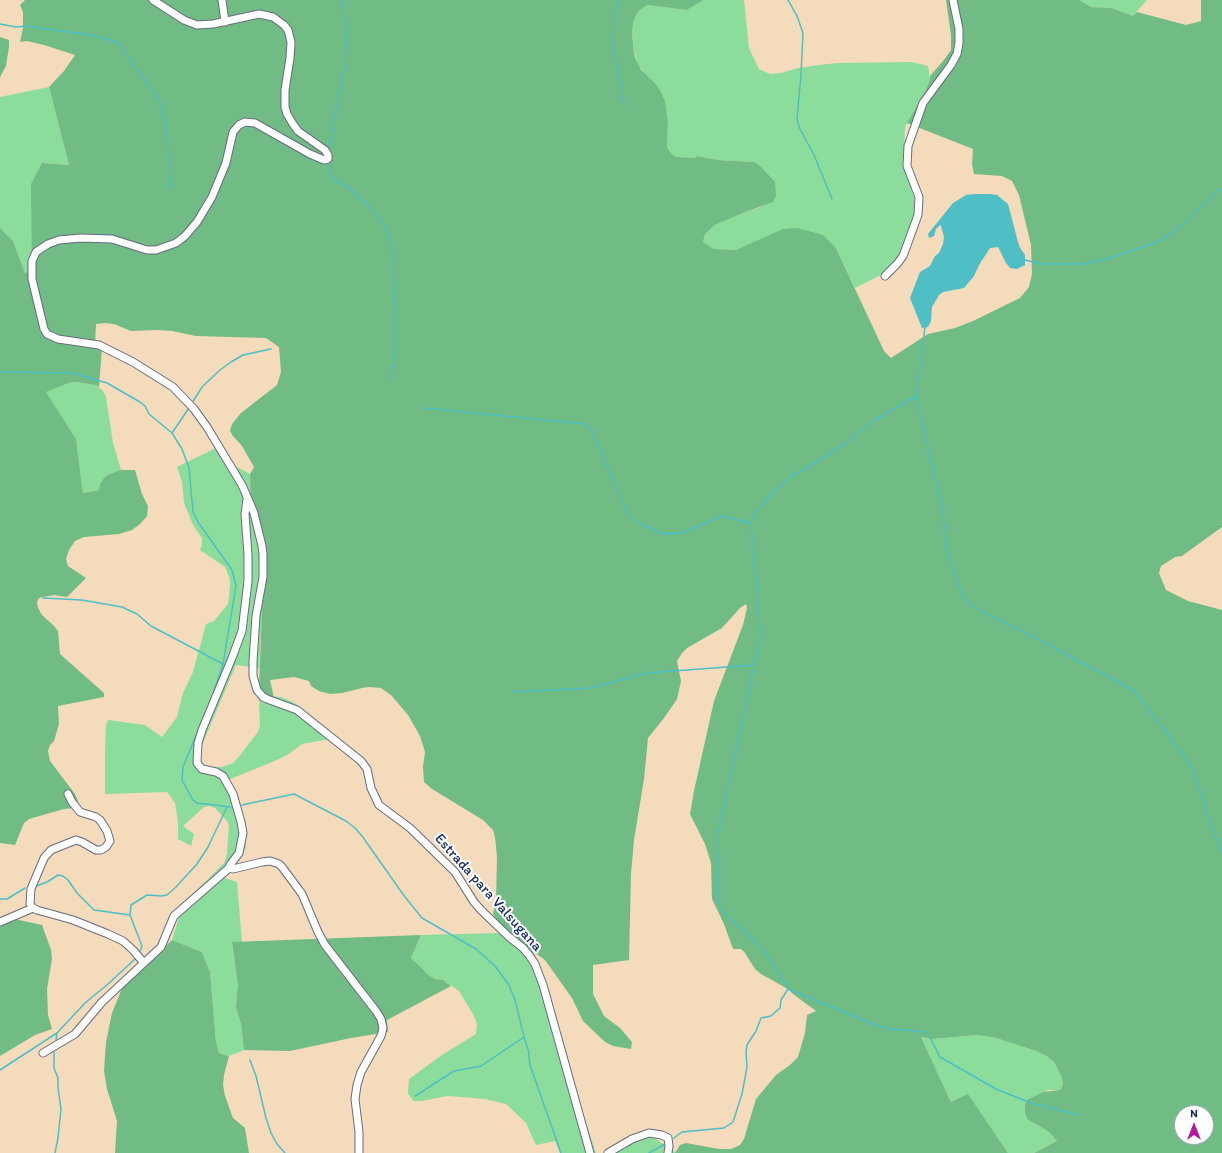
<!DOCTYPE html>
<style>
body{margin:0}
#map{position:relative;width:1222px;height:1153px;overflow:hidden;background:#f3dbbc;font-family:Itim,sans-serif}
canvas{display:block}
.north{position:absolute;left:1174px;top:1105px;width:40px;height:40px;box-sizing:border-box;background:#fff;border:1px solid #a4acbf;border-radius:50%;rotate:0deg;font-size:11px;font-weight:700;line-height:16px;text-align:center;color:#1b2f5e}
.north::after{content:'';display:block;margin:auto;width:14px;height:18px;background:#b5179e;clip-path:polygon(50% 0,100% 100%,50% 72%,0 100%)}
</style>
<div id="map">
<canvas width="1222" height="1153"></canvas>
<div class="north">N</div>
</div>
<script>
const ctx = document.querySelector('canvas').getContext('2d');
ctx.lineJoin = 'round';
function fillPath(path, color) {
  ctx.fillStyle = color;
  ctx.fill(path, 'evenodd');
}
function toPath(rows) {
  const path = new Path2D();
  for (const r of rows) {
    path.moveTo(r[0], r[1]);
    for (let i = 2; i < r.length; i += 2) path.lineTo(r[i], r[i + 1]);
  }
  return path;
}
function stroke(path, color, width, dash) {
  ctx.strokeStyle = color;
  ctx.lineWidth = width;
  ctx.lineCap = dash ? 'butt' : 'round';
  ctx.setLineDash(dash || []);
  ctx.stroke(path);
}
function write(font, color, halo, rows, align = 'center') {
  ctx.font = font + ' Itim,sans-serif';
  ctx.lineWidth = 4;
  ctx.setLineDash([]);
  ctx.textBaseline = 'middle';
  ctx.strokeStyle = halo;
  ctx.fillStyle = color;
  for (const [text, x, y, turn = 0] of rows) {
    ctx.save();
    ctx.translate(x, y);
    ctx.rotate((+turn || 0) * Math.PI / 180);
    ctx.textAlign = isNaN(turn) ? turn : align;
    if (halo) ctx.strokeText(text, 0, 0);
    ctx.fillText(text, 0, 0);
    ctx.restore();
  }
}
fillPath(toPath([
 [704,0,744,0,749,48,759,69,770,74,781,73,798,68,819,65,837,63,912,62,928,66,930,79,926,90,905,127,904,154,905,172,914,197,914,216,899,260,889,271,855,288,836,248,754,243,736,250,714,249,703,242,705,234,715,225,748,211,761,207,754,162,718,160,698,156,696,158,677,157,672,154,667,147,668,123,655,83,647,77,638,65,633,45,632,31,634,19,639,11,647,5,687,10],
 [1079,0,1147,0,1133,16,1112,8,1090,7],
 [49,87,69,165,42,163,32,217,32,270,25,273,13,241,0,228,0,97],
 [76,382,96,385,103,391,106,397,113,443,121,470,109,474,100,484,99,490,83,493,76,439,45,392,69,383],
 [216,448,228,462,250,474,251,520,266,575,262,609,259,668,236,665,197,757,201,768,222,767,233,763,237,759,258,732,260,726,259,698,266,696,281,697,293,702,303,709,335,738,302,744,289,754,277,760,228,780,244,822,246,838,246,846,242,857,222,877,237,882,242,942,232,943,238,986,237,992,236,1008,241,1024,244,1050,229,1056,219,1053,216,1042,210,972,202,952,172,940,181,911,193,894,224,863,227,854,229,825,227,821,215,808,210,806,204,807,183,826,194,834,191,846,178,839,178,822,175,803,167,792,105,794,105,752,106,725,108,720,145,725,162,737,177,717,183,693,193,672,206,624,214,621,228,604,230,586,230,579,225,567,200,550,202,545,202,538,193,525,184,503,182,482,177,467],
 [499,933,534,952,541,979,567,1056,576,1094,596,1153,560,1153,555,1141,536,1145,526,1123,506,1104,485,1099,462,1097,447,1096,422,1101,414,1101,408,1094,409,1079,442,1055,476,1034,477,1024,473,1014,459,991,443,980,435,979,427,974,421,967,411,958,421,935],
 [977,1035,996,1038,1036,1051,1048,1057,1054,1062,1062,1078,1063,1085,1060,1090,1048,1090,1040,1094,1033,1123,1049,1132,1057,1141,1034,1153,1008,1153,968,1095,951,1102,921,1037,933,1039],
 [642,1132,647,1133,675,1152,675,1153,611,1153,632,1134]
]), '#8cdd9c');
fillPath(toPath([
 [25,0,704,0,687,10,647,5,639,11,634,19,632,31,633,45,635,57,641,70,655,83,661,92,665,102,668,123,667,147,672,154,677,157,696,158,697,156,718,160,754,162,760,166,775,182,776,196,773,202,748,211,715,225,705,234,703,242,714,249,736,250,783,229,798,228,823,235,836,248,884,351,891,358,928,334,955,328,973,321,1020,298,1029,287,1032,274,1031,245,1019,195,1012,181,1002,176,974,174,972,164,973,149,907,123,926,90,930,79,930,76,944,60,951,50,951,35,946,0,1079,0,1091,7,1112,8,1133,16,1137,12,1186,25,1201,21,1201,0,1222,0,1222,527,1182,556,1175,557,1161,566,1159,573,1166,590,1188,601,1222,610,1222,1153,1034,1153,1057,1141,1049,1132,1027,1119,1025,1112,1025,1106,1027,1100,1043,1092,1060,1090,1063,1085,1062,1078,1054,1062,1048,1057,1036,1051,996,1038,977,1035,933,1039,921,1037,951,1102,968,1094,1008,1153,675,1153,680,1145,686,1143,719,1149,731,1149,740,1145,744,1139,756,1099,776,1075,790,1065,798,1057,805,1033,807,1015,816,1011,793,994,788,989,761,974,755,969,745,953,741,949,733,949,724,924,712,899,711,863,705,844,690,814,694,791,714,701,743,625,747,608,746,604,740,608,722,628,687,648,682,653,677,661,681,681,677,699,664,718,648,738,644,779,634,840,631,874,629,960,593,965,593,994,604,1016,620,1028,632,1042,631,1049,613,1046,605,1042,583,1021,572,998,545,960,534,952,508,938,493,914,496,900,497,857,495,837,493,830,483,820,432,789,424,782,423,767,425,752,420,736,408,715,391,695,381,688,369,687,362,688,342,693,330,694,319,691,311,686,309,681,294,677,270,680,274,698,266,696,259,688,262,609,266,575,251,520,250,474,254,467,242,446,233,436,230,431,232,424,241,413,277,385,281,372,279,347,266,338,196,336,172,331,158,330,131,331,114,324,105,323,96,324,95,345,102,348,99,387,96,385,76,382,69,383,46,392,76,439,83,493,99,490,100,484,104,478,109,474,121,470,135,470,142,494,148,506,147,516,140,524,132,530,119,534,84,537,75,541,69,550,66,559,68,566,86,578,67,597,55,595,43,597,39,598,37,602,38,608,42,615,54,626,58,631,60,654,104,693,104,697,58,706,59,724,54,741,50,745,48,751,50,761,75,794,78,801,78,805,75,808,64,809,29,819,24,823,15,845,0,843,0,228,13,241,25,273,32,270,31,184,42,163,69,165,49,87,64,71,75,55,44,45,27,41,20,42,23,28,23,12,20,5],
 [1182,1113,1206,1113,1206,1137,1182,1137],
 [0,37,9,40,9,47,6,66,0,77],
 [5,917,42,925,51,950,52,959,47,989,48,1015,52,1029,35,1035,0,1056,0,918],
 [421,935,411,958,421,967,427,974,435,979,443,980,451,986,387,1020,388,1032,351,1038,290,1051,244,1050,241,1024,236,1008,237,992,238,986,232,942],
 [172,940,202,952,210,972,216,1042,219,1053,229,1056,224,1075,223,1085,225,1096,233,1118,245,1128,249,1153,115,1153,117,1121,107,1089,104,1071,106,1042,112,1013,123,986]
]), '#71bc84');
fillPath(toPath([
 [976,194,990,194,997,195,1008,204,1018,242,1020,248,1025,255,1025,265,1017,269,1010,268,1006,263,998,247,990,248,979,265,974,276,964,288,943,292,939,295,932,307,931,321,928,327,922,328,910,298,920,272,930,266,935,256,939,253,943,244,944,237,941,226,940,225,936,229,934,236,929,238,928,234,953,203,966,195]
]), '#4fbec5');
stroke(toPath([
 [619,0,614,17,613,43,624,106],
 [788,0,797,16,803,33,801,74,797,119,799,127,814,155,832,199],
 [0,24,16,27,28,26,39,28,91,35,114,41,119,44,154,93,160,103,166,127,171,189],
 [329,151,335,114,345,64,347,37,342,0],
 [328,161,328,174,336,181,349,188,373,210,384,225,389,236,392,247,395,308,395,351,391,379],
 [1025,260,1042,264,1084,264,1113,257,1155,243,1177,230,1216,192,1222,188],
 [925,327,916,396,942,508,948,555,961,593,969,603,982,612,1026,633,1113,679,1135,692,1166,732,1191,767,1204,802,1209,822,1222,853],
 [0,372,73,373,107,383,140,402,145,406,149,414,172,433,182,449,189,468,193,512,198,522,232,570,236,586,223,664,214,691],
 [916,396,875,420,844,444,815,463,790,477,771,494,753,517,751,523,761,637,754,665,717,839,719,868,718,898,720,907,725,914,748,934,767,955,788,989,878,1026,889,1029,927,1032,940,1057,996,1089,1031,1103,1079,1115],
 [192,403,202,387,220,370,231,362,243,355,271,349],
 [424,408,585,424,592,431,629,516,637,522,663,534,682,533,722,516,750,523],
 [172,433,189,408],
 [43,598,82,600,122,607,137,614,151,626,223,664],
 [513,692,591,688,646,673,754,665],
 [212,697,183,767,182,780,193,800,197,803,231,807],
 [242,805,294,794,346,821,355,828,362,836,405,897,422,918,476,949,495,966,509,985,515,1000,524,1037,529,1053,529,1059,530,1065,561,1153],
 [34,887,47,882,58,875,63,876,68,880,77,893,94,910,130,915],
 [0,899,7,899,25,888],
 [140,951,142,946,130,915,131,905,147,895,161,896,167,895,175,888,197,864,208,847,227,807],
 [56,1040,57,1033],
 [54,1052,54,1068,58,1078,58,1088,61,1109,58,1138,55,1153],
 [250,1060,256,1076,266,1118,271,1133,277,1144,285,1153],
 [0,1070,57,1033,85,1003,108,984,135,959],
 [415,1096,454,1071,481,1066,524,1037],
 [674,1138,682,1132,724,1128,733,1122,742,1094,747,1067,746,1052,747,1045,756,1031,761,1018,771,1016,780,1008,781,1000,788,989],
 [649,1153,665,1144]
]), '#4fbec5', 1.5);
const minor = toPath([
 [153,0,184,20,197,25,213,24,259,14,273,17,284,25,288,30,291,42,290,58,285,90,285,107,287,114,293,124,298,131,325,150,328,155,328,159,324,160,310,154,255,123,245,122,239,125,233,132,226,163,212,197,197,222,185,236,176,243,156,250,147,250,112,239,81,238,59,240,48,244,36,252,32,261,32,279,44,329,47,334,58,339,99,345,133,362,173,387,194,409,207,427,242,485,254,513,262,546,263,554,263,577,256,616,253,661,253,676,257,690,263,697,267,699,297,710,361,761,367,769,371,788,379,805,410,828,455,872,474,902,481,910,508,936,523,948,529,955,535,964,543,985,590,1153],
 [222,0,225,22],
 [885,276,897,264,903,256,918,215,919,197,907,166,908,146,923,103,951,65,957,54,959,43,959,29,953,0],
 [247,499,245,514,248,555,248,581,242,631,232,658,202,730,198,743,197,763,202,769,216,772,223,776,233,794,241,822,243,833,239,853,230,865,229,868,233,869,262,862,270,861,279,864,282,867,302,894,318,932,325,945,376,1011,381,1019,383,1028,381,1036,361,1072,357,1085,355,1099,359,1132,359,1153],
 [68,794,72,802,80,812,96,817,100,820,107,831,110,841,106,847,101,850,96,850,82,842,76,840,51,850,44,858,31,889,30,904,33,908,37,910,73,920,108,934,123,941,133,950,144,963],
 [0,922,33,908],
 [43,1053,75,1034,102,1002,161,947,174,916,229,868],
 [608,1153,632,1139,649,1133,662,1135,668,1138,669,1146,668,1153]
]);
stroke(minor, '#676b7f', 9);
stroke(minor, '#fff', 7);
write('15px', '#1b2f5e', '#fff', [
 ["Estrada para Valsugana",488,893,48]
]);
</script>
